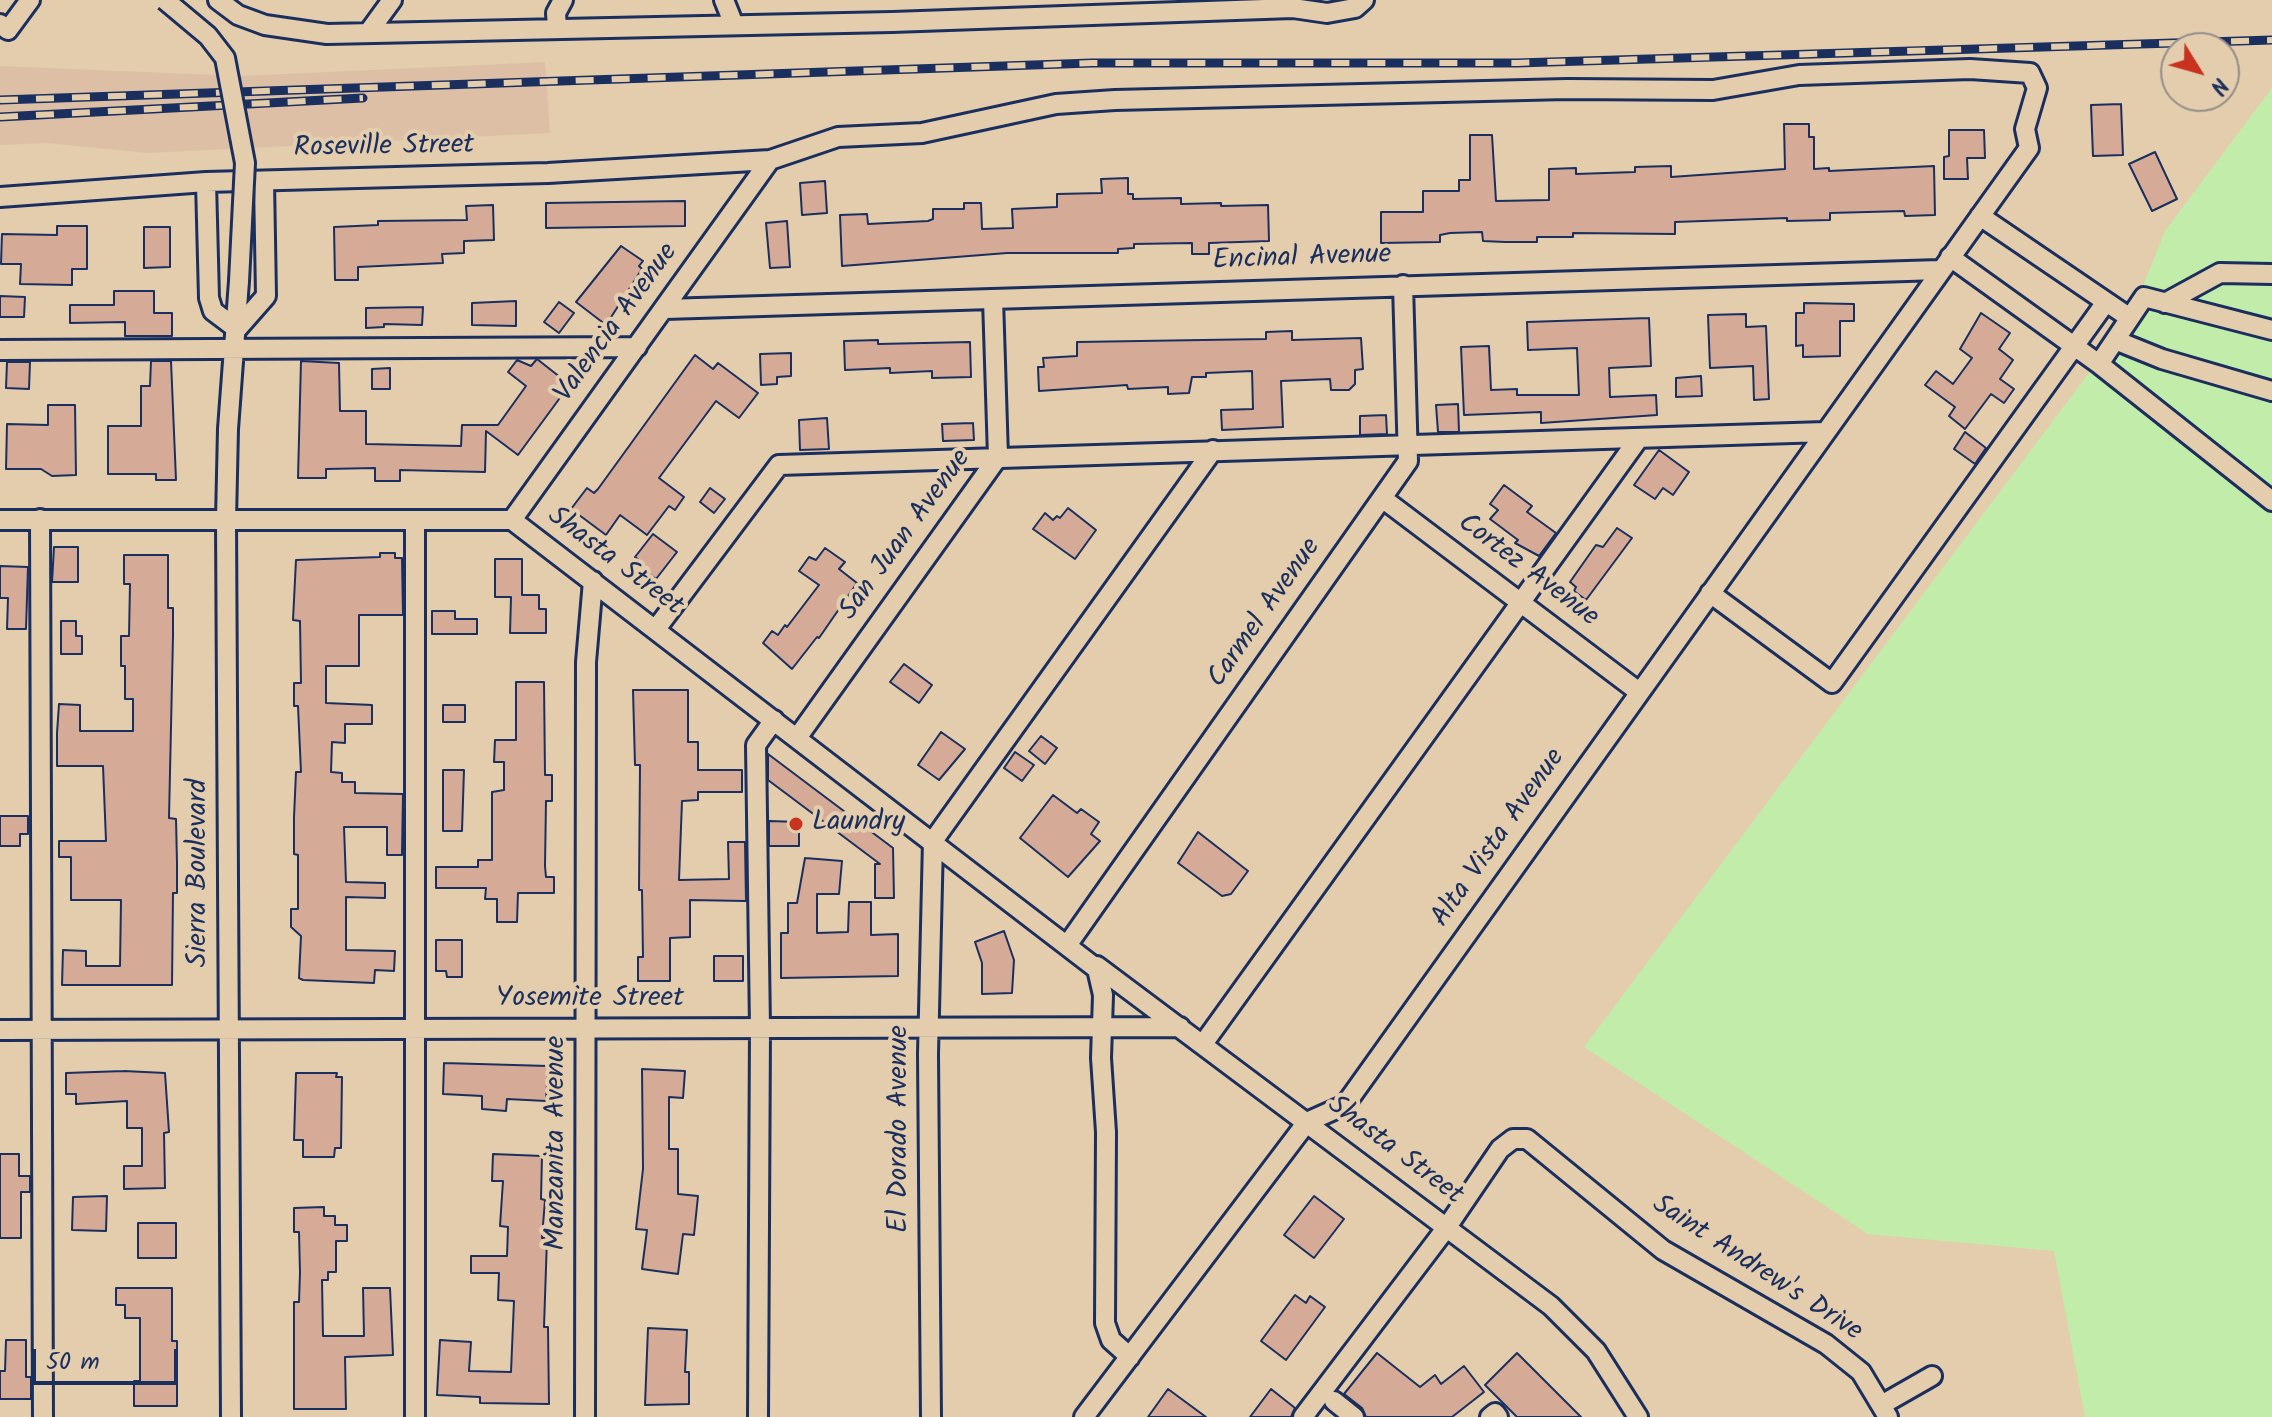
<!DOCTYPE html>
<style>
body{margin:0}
#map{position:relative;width:2272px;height:1417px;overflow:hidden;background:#e4cdad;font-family:Kalam,sans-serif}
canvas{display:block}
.north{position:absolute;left:2160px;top:32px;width:80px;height:80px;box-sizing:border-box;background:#e4cdad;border:2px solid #948e8d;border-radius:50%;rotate:127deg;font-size:22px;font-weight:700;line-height:32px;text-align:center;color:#1b2f5e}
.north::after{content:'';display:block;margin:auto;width:28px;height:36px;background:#c8321e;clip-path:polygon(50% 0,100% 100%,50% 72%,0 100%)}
.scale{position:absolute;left:32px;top:1349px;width:146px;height:36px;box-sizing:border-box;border:4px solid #1b2f5e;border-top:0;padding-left:10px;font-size:24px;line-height:28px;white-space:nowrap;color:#1b2f5e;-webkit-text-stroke:6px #e4cdad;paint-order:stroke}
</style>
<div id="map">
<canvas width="2272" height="1417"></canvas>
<div class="north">N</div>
<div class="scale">50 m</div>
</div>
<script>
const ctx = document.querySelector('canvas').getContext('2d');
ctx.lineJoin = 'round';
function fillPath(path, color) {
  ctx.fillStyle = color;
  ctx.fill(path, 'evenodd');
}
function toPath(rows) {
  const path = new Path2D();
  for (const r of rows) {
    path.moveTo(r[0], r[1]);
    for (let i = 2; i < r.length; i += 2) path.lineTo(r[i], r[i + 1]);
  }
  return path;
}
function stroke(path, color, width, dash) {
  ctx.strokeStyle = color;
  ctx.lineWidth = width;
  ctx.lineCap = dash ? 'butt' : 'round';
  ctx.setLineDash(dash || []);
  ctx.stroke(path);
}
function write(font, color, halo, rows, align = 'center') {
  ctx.font = font + ' Kalam,sans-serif';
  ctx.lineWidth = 8;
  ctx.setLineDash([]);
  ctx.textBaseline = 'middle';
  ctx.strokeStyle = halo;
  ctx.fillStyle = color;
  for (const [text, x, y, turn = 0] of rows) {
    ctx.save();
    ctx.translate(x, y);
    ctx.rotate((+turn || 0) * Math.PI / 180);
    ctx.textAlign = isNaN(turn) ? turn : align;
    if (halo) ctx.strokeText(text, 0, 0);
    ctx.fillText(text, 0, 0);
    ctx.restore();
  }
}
fillPath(toPath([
 [545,62,550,133,148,153,47,143,0,145,0,66,241,76]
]), '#dcbfa5');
fillPath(toPath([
 [2272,88,2272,1417,2085,1417,2054,1251,1868,1234,1584,1047,2130,318,2165,231]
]), '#c2eca9');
const building = toPath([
 [2121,104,2123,155,2093,156,2091,105,2121,104],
 [1784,124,1809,124,1809,137,1814,137,1814,169,1829,168,1829,171,1934,166,1935,215,1905,216,1904,211,1830,213,1830,220,1787,221,1787,218,1675,222,1675,234,1573,233,1573,237,1537,237,1537,242,1505,242,1483,241,1482,232,1450,233,1440,235,1440,242,1381,243,1381,212,1423,212,1423,191,1459,191,1459,180,1470,180,1470,135,1492,135,1496,201,1549,200,1549,169,1576,168,1576,174,1635,172,1635,167,1671,166,1671,177,1785,169,1784,124],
 [1949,130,1984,130,1985,158,1967,158,1968,179,1944,179,1944,157,1949,156,1949,130],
 [2155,152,2177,199,2152,211,2129,164,2155,152],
 [1128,178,1128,194,1133,194,1133,199,1181,198,1181,204,1221,203,1221,206,1268,205,1269,241,1209,243,1209,254,1192,254,1192,243,1134,244,1134,248,1118,249,1118,253,1007,253,842,266,840,215,867,214,868,224,928,221,933,219,933,209,964,209,964,203,981,203,982,229,1013,228,1012,209,1057,207,1057,194,1102,193,1101,179,1128,178],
 [825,181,827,213,802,215,800,183,825,181],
 [685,201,685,226,546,228,546,203,685,201],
 [493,205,494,240,464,241,464,253,442,254,443,263,358,267,358,280,335,280,334,227,378,225,378,221,467,220,466,206,493,205],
 [787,221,790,267,770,268,766,223,787,221],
 [57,226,87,226,87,269,72,269,72,285,20,284,21,264,1,264,2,234,57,235,57,226],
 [144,227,170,227,170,267,144,268,144,227],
 [621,246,643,261,639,266,642,269,606,325,576,302,621,246],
 [114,291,154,291,154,313,172,313,172,336,125,336,125,322,70,323,70,305,114,305,114,291],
 [0,296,25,297,24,317,0,317,0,296],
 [516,301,516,326,472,325,472,303,516,301],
 [559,302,574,313,559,333,544,322,559,302],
 [1804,303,1854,304,1854,321,1840,321,1840,356,1803,357,1803,345,1796,346,1796,313,1804,313,1804,303],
 [423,307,422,325,384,324,384,327,366,328,366,308,423,307],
 [1981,313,2010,333,1999,349,2013,360,2000,379,2014,389,2004,403,1991,394,1965,429,1949,416,1955,407,1925,385,1936,371,1953,384,1972,358,1960,349,1981,313],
 [1746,314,1746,327,1766,326,1769,399,1754,400,1753,366,1710,368,1708,315,1746,314],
 [1649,318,1651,366,1609,368,1610,397,1656,395,1657,415,1541,423,1541,412,1464,415,1461,347,1489,346,1491,390,1517,389,1517,395,1579,395,1577,348,1528,350,1527,322,1649,318],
 [1292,331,1292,340,1361,338,1363,369,1355,370,1355,384,1349,390,1331,390,1330,379,1281,381,1283,427,1222,430,1221,410,1253,409,1252,371,1206,373,1206,377,1192,377,1189,393,1168,394,1168,387,1128,389,1127,385,1039,391,1038,367,1044,367,1043,358,1077,356,1077,342,1266,339,1266,332,1292,331],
 [878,340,878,344,970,342,971,377,932,378,932,371,890,373,890,368,845,370,844,341,878,340],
 [791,353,791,376,777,377,777,384,761,385,760,354,791,353],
 [695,355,713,369,718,363,758,393,739,418,716,401,659,478,684,497,675,510,669,506,647,535,620,515,606,535,571,509,587,488,594,493,598,489,695,355],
 [537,359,565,381,561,387,565,391,518,455,486,431,485,472,400,470,400,481,375,481,375,468,326,469,326,478,298,478,301,361,339,363,340,411,366,411,366,444,461,446,462,425,498,425,526,386,508,372,517,360,531,366,537,359],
 [151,361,171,361,176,480,156,480,156,474,108,474,108,426,141,426,141,386,150,386,151,361],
 [7,362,30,362,29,389,6,388,7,362],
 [390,368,390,389,372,389,372,369,390,368],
 [1701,376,1702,396,1676,397,1676,378,1701,376],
 [1458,404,1459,432,1438,432,1436,405,1458,404],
 [48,405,75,405,76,475,52,476,41,469,6,469,7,424,48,425,48,405],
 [1386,415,1387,434,1360,435,1360,416,1386,415],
 [827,418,829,449,800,450,799,420,827,418],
 [973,423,974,440,943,441,942,424,973,423],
 [1965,432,1986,448,1975,464,1954,449,1965,432],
 [1659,450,1689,472,1673,495,1663,488,1655,499,1634,485,1659,450],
 [1504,485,1532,506,1527,512,1556,533,1539,556,1515,543,1518,540,1490,519,1498,510,1490,504,1504,485],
 [710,488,725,499,714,513,700,502,710,488],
 [1068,508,1096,530,1075,559,1033,529,1045,513,1053,520,1057,516,1060,518,1068,508],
 [1617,528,1632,538,1586,600,1574,591,1576,587,1570,582,1596,545,1603,547,1617,528],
 [653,534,677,552,656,579,640,567,643,563,635,557,653,534],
 [54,547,78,547,78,582,52,582,54,547],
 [825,548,845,562,839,569,857,583,819,638,817,637,792,669,763,643,772,631,778,635,785,625,787,627,819,585,799,571,809,557,816,560,825,548],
 [380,553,395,553,395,558,402,558,403,615,359,615,359,666,326,666,326,703,372,705,372,724,345,724,345,743,332,742,331,772,342,773,342,782,355,782,355,793,403,794,402,855,387,855,387,827,344,827,346,882,385,883,385,898,346,897,346,950,395,951,394,971,375,970,374,983,303,980,299,978,301,936,291,927,291,909,298,909,298,855,294,854,294,817,296,772,301,772,298,706,294,706,294,683,301,683,300,621,293,620,296,560,380,557,380,553],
 [124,555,168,555,168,608,173,608,173,636,169,818,176,819,177,863,177,893,173,893,172,985,62,985,63,950,86,951,86,966,120,966,121,900,71,900,71,857,59,857,59,841,106,841,103,766,57,766,57,733,59,704,80,705,80,731,133,731,133,699,125,699,125,666,121,666,121,636,129,636,130,584,124,584,124,555],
 [495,559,522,559,522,595,539,595,539,609,546,609,546,633,510,633,511,597,495,597,495,559],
 [0,566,28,567,26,629,7,629,8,598,0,598,0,566],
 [432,611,455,611,455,619,477,619,477,634,432,634,432,611],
 [61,621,76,621,76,636,82,636,82,654,61,654,61,621],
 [904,664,932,685,919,703,890,682,904,664],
 [516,682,544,682,545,775,552,775,552,801,546,801,545,866,546,877,554,877,554,893,518,893,517,922,497,922,497,899,485,899,486,888,436,888,436,867,478,867,478,860,492,860,492,792,504,790,504,762,494,762,495,740,516,740,516,682],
 [633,690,688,690,688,742,698,742,698,770,742,770,742,792,698,792,698,800,682,801,679,880,729,879,728,842,745,842,746,901,690,900,690,937,670,938,670,981,638,981,638,957,643,957,642,890,639,890,640,765,635,765,633,690],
 [443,705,465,705,465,722,443,722,443,705],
 [941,732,965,749,939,780,918,765,941,732],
 [1041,736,1057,748,1045,764,1029,751,1041,736],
 [1015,752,1034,765,1022,781,1004,768,1015,752],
 [768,754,893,848,894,898,875,898,875,864,880,864,768,780,768,754],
 [443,770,464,770,462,831,443,831,443,770],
 [1053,795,1077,813,1081,809,1099,822,1091,834,1100,841,1068,877,1020,838,1053,795],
 [0,816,28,816,28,834,20,834,20,846,0,846,0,816],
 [769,821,799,822,799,846,769,846,769,821],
 [1198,832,1248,871,1231,894,1222,896,1178,863,1198,832],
 [805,858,842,861,839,894,817,894,817,933,848,932,849,902,871,902,871,935,898,934,898,976,781,978,781,933,788,933,788,903,797,903,805,858],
 [1004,931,1014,960,1012,993,982,994,982,963,975,942,1004,931],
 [436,940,462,940,462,977,447,977,446,971,436,971,436,940],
 [714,956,743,956,743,981,714,981,714,956],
 [444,1063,548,1066,546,1101,507,1099,506,1111,482,1109,482,1096,443,1094,444,1063],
 [642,1069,685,1071,683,1098,669,1097,669,1149,678,1149,678,1194,698,1196,694,1235,683,1234,678,1274,642,1269,647,1230,636,1229,643,1169,642,1069],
 [124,1071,165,1073,169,1132,164,1133,165,1188,124,1189,124,1166,142,1166,142,1128,127,1128,127,1101,76,1104,76,1094,66,1094,66,1073,124,1071],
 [296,1073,337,1073,336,1077,342,1077,341,1148,335,1148,334,1157,303,1157,303,1140,294,1140,296,1073],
 [0,1154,19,1154,19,1176,30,1176,30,1192,21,1192,21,1238,0,1238,0,1154],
 [493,1154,542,1156,541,1199,545,1200,542,1238,547,1238,544,1327,548,1327,549,1404,480,1403,480,1397,437,1395,440,1340,471,1342,469,1371,511,1372,514,1301,498,1300,499,1273,471,1273,471,1256,507,1256,508,1227,500,1226,503,1181,492,1181,493,1154],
 [107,1196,106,1231,72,1230,73,1197,107,1196],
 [1314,1196,1344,1219,1314,1258,1284,1235,1314,1196],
 [324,1207,324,1216,335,1216,335,1225,347,1225,347,1241,336,1241,336,1272,328,1272,328,1280,322,1280,323,1336,364,1336,363,1288,390,1288,393,1355,345,1357,346,1409,294,1409,294,1302,299,1302,300,1273,299,1232,294,1232,294,1208,324,1207],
 [138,1223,176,1223,176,1258,138,1258,138,1223],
 [116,1288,172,1288,172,1341,177,1341,177,1406,134,1406,134,1381,140,1381,140,1318,125,1318,125,1305,116,1305,116,1288],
 [1295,1295,1306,1303,1310,1296,1325,1307,1286,1360,1261,1341,1295,1295],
 [648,1328,687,1330,685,1372,689,1372,689,1404,645,1405,648,1328],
 [6,1340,26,1340,26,1377,31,1377,31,1399,0,1399,0,1371,5,1371,6,1340],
 [1377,1353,1420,1387,1435,1375,1441,1384,1464,1366,1484,1392,1452,1417,1366,1417,1362,1408,1344,1394,1377,1353],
 [1517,1353,1581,1417,1517,1417,1485,1385,1517,1353],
 [1168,1389,1206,1417,1148,1417,1168,1389],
 [1271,1389,1295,1408,1291,1417,1250,1417,1271,1389]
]);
fillPath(building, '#d5aa97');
stroke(building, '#1b2f5e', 2);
const minor = toPath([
 [218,0,238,15,265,25,327,34,892,22,1293,8,1327,13,1355,8,1364,0],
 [724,0,734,25],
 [0,24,8,30,30,0],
 [557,28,556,13,563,0],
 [368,33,392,0],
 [206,182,209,298,213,311,237,329],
 [0,197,206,182,548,173,770,160,838,137,922,133,1056,104,1115,100,1567,89,1713,90,1799,75,1970,69,2030,73,2037,88,2025,129,2029,148,1345,1105,1307,1122,1084,1417],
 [1980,216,2130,318],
 [1950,257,2099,364,2272,501],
 [2165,303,2220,273,2272,274],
 [665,309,1940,270],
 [237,329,266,296,264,181],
 [2115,340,2162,359,2272,391],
 [0,350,637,347],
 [2099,364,2144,297,2272,330],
 [1382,498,1639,692],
 [40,519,43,1417],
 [0,520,512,520,1097,969,1103,995,1101,1058,1106,1132,1105,1323,1111,1340,1130,1357],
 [512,520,770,160],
 [1710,593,1832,683,2106,302],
 [656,629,779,465,1825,432],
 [797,738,998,457,993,299],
 [1068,944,1408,461,1403,285],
 [1097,966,1551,1306,1596,1351,1638,1417],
 [0,1030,1180,1027],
 [1203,1044,1639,438],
 [1334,1401,1354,1417],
 [1883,1404,1932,1376],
 [231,1417,226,520,228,429,239,281],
 [415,1417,415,520],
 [585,1417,586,662,593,581],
 [758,1417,760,1028,756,745,774,720],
 [931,1417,928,1054,933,841,1213,450],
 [1303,1417,1447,1227,1500,1149,1513,1139,1527,1139,1663,1250,1826,1344,1861,1372,1888,1417],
 [1490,1417,1495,1413,1498,1417]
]);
stroke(minor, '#1b2f5e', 24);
stroke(minor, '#e4cdad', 18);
const rail = toPath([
 [0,100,1092,63,1517,63,2272,40],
 [0,117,363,98]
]);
stroke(rail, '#1b2f5e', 9);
stroke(rail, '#e4cdad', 6, [18]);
const minorBridge = toPath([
 [165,0,208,36,225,58,245,163,239,281]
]);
stroke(minorBridge, '#1b2f5e', 24, []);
stroke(minorBridge, '#e4cdad', 18);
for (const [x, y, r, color] of [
 [796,824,8,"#c8321e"]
]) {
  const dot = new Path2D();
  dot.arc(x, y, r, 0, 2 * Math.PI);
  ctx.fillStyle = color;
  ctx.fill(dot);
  stroke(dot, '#e4cdad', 3);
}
write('28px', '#1b2f5e', '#e4cdad', [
 ["Roseville Street",384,149,-1],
 ["Encinal Avenue",1302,260,-2],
 ["Valencia Avenue",618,324,-54],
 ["San Juan Avenue",907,536,-54],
 ["Shasta Street",614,563,37],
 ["Cortez Avenue",1527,572,37],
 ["Carmel Avenue",1266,614,-55],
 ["Alta Vista Avenue",1500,839,-55],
 ["Sierra Boulevard",200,873,-90],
 ["Yosemite Street",590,1000],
 ["El Dorado Avenue",901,1129,-90],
 ["Manzanita Avenue",558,1143,-90],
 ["Shasta Street",1394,1152,37],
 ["Saint Andrew's Drive",1756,1270,33]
]);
write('28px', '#1b2f5e', '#e4cdad', [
 ["Laundry",812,824]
], 'left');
</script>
